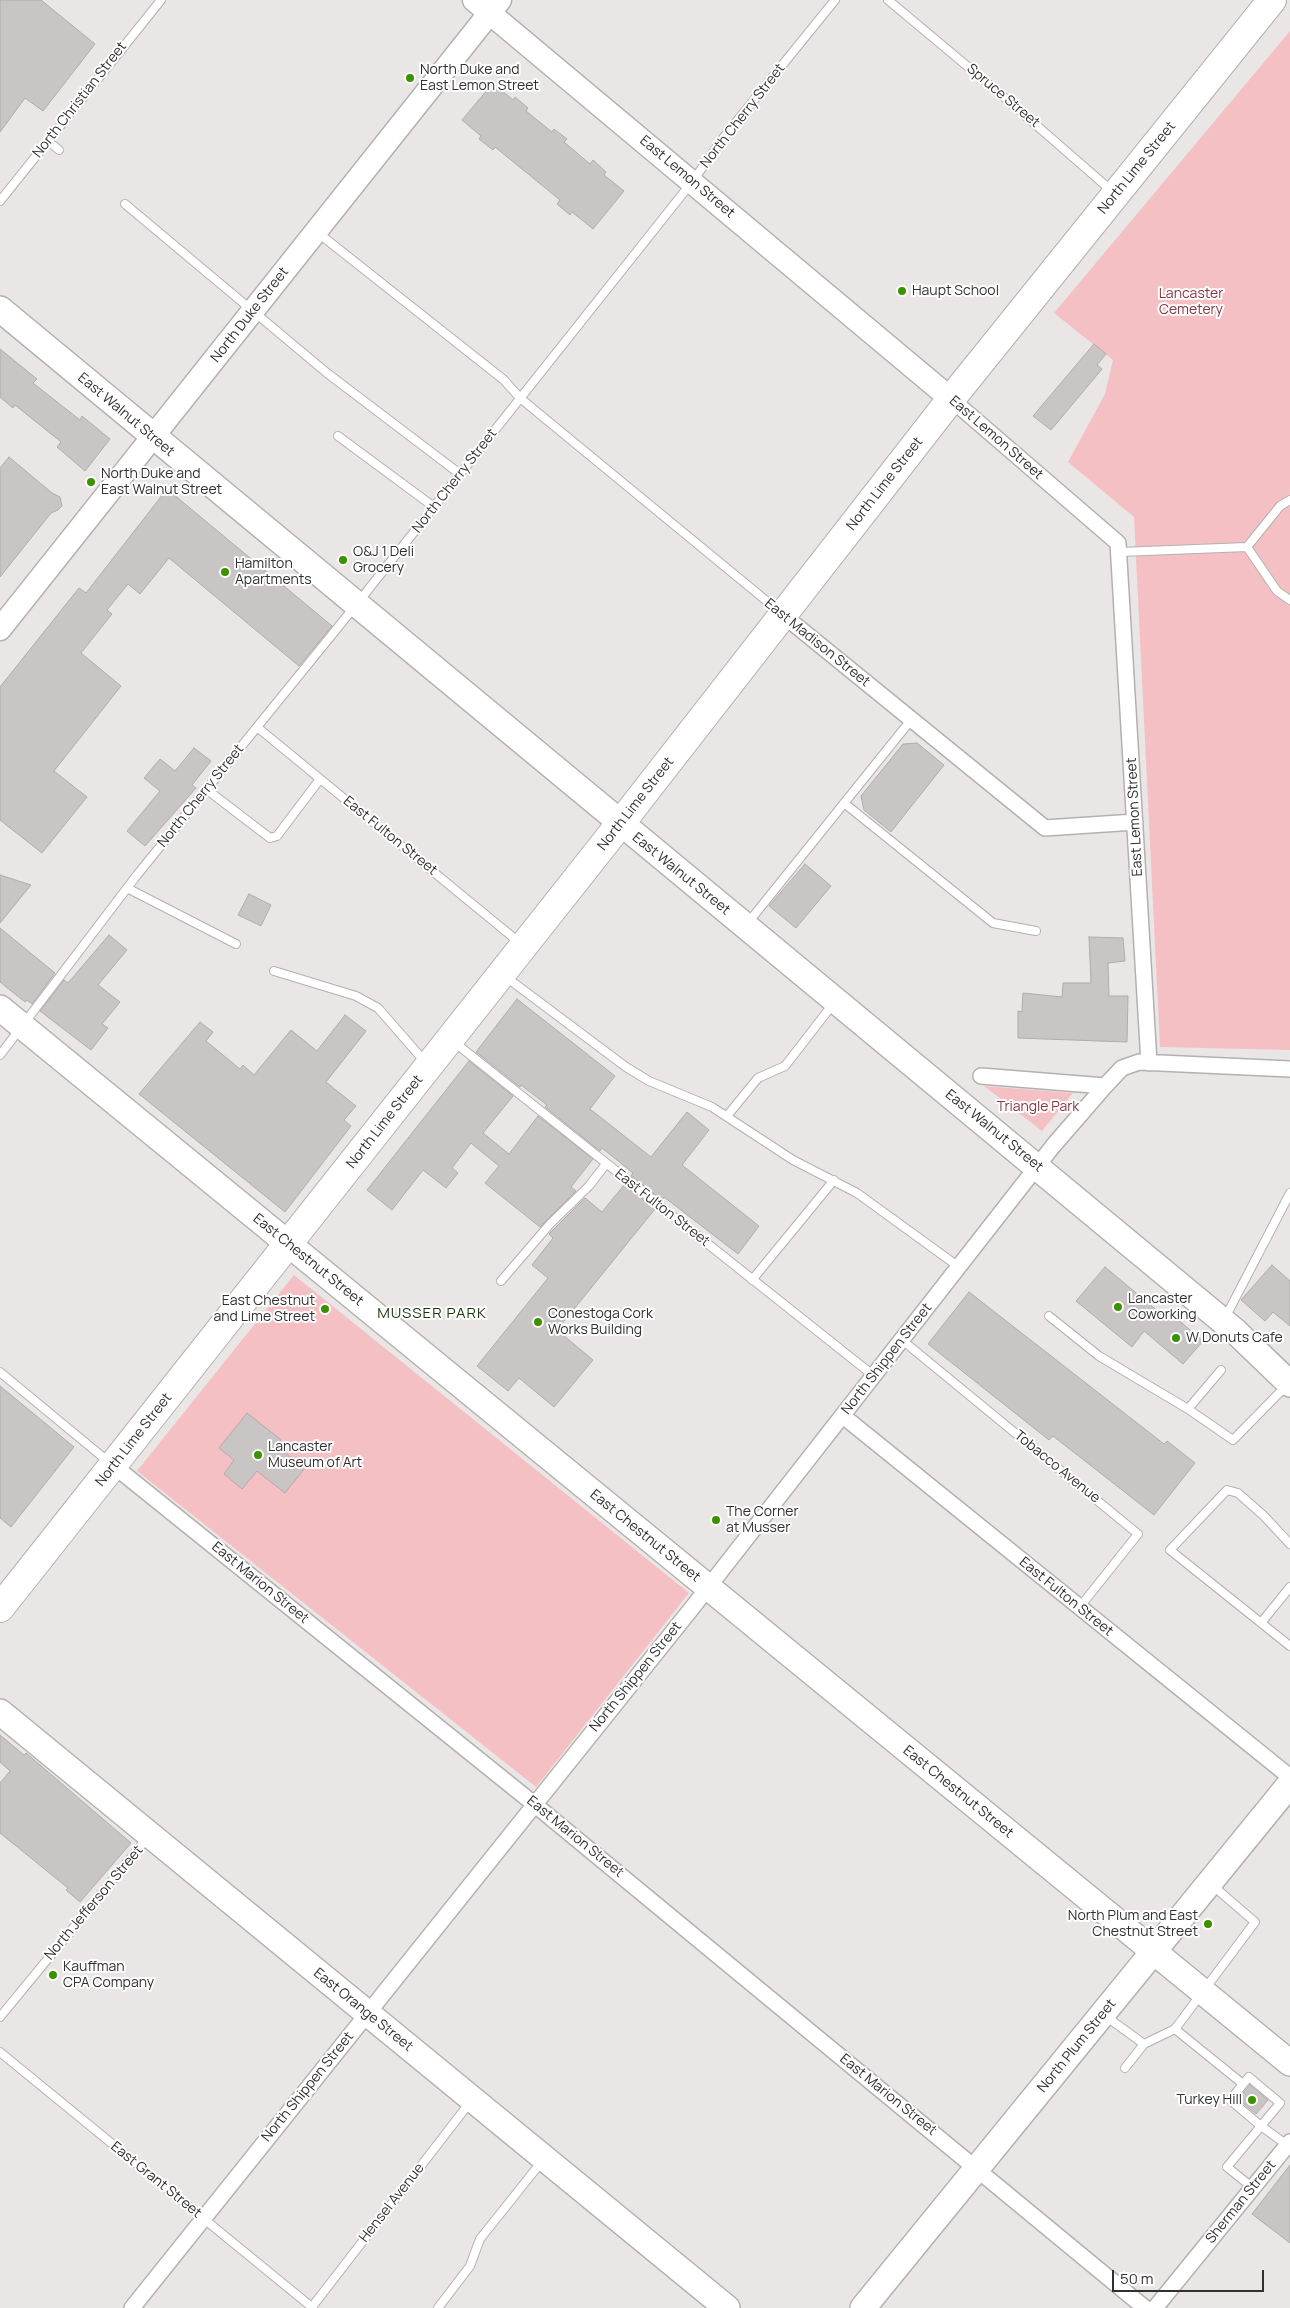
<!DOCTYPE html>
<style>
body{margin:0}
#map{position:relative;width:1290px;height:2308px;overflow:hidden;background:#eae6e6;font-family:Manrope,sans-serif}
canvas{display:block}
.scale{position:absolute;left:1112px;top:2270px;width:152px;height:22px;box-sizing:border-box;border:2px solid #323030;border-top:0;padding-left:6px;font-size:15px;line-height:18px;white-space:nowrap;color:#323030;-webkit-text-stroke:4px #fff;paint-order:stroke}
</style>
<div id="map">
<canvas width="1290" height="2308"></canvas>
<div class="scale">50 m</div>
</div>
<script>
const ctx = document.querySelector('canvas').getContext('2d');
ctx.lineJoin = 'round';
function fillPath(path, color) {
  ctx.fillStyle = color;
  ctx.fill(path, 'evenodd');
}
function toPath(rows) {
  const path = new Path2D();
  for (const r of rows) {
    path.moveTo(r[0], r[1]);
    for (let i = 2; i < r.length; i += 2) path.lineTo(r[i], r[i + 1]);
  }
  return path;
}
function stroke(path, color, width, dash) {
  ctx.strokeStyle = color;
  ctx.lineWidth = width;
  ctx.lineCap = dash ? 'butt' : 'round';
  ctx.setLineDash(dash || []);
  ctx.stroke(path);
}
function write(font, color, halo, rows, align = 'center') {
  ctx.font = font + ' Manrope,sans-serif';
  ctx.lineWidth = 4;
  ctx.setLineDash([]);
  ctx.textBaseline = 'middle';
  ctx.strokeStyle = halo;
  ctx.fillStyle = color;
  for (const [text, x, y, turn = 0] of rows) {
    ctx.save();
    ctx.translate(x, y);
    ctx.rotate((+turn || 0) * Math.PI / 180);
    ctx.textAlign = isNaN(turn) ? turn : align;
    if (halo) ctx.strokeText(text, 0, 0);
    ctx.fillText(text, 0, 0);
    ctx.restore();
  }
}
fillPath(toPath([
 [1290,31,1290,1050,1160,1047,1134,517,1068,462,1105,394,1113,360,1054,313],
 [984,1086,1073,1093,1042,1131],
 [294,1275,689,1593,536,1787,137,1471]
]), '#f5c0c4');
const building = toPath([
 [0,0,41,0,95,44,43,111,25,98,0,132,0,0],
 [493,83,513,100,515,97,528,108,526,111,552,132,554,129,567,139,564,142,590,164,593,160,606,172,604,175,624,191,593,229,572,212,570,215,557,204,560,200,495,147,493,150,479,139,481,136,462,120,493,83],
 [1094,344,1106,354,1097,365,1102,369,1051,430,1033,416,1094,344],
 [0,349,37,379,33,383,80,420,82,416,110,439,85,471,57,447,61,442,15,405,13,408,0,397,0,349],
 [9,457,52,493,60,497,62,506,58,510,51,513,0,577,0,468,9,457],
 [167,489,332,626,299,666,169,558,140,594,128,584,107,610,112,614,81,653,121,686,54,771,87,797,42,853,0,820,0,687,79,588,86,593,167,489],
 [917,743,944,765,891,832,864,810,861,796,903,744,917,743],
 [194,748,211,761,192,785,196,788,145,846,127,831,160,791,144,778,160,759,175,771,194,748],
 [805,864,831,886,796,928,769,906,805,864],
 [0,875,31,885,0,923,0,875],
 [249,894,271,905,261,926,238,915,249,894],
 [0,928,55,973,32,1004,27,1000,25,1002,0,982,0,928],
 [109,935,127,950,98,985,120,1002,102,1024,108,1028,91,1050,40,1011,64,980,68,983,109,935],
 [1089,937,1123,938,1125,961,1108,963,1109,996,1128,996,1127,1042,1018,1038,1018,1011,1022,1012,1023,993,1062,997,1063,983,1091,983,1089,937],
 [517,999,615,1076,590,1109,651,1157,687,1112,709,1130,682,1165,759,1226,738,1254,664,1197,662,1200,631,1176,633,1173,602,1148,600,1151,545,1107,547,1105,521,1085,520,1087,476,1052,517,999],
 [345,1015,366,1031,326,1082,356,1106,344,1120,351,1126,285,1212,139,1094,200,1022,213,1032,206,1041,240,1069,243,1065,254,1075,291,1030,317,1051,345,1015],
 [469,1061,513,1096,483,1133,509,1154,538,1116,593,1159,571,1187,576,1191,540,1227,485,1183,499,1166,471,1143,452,1168,458,1173,446,1188,423,1170,392,1210,367,1190,469,1061],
 [624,1185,655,1209,557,1330,593,1360,554,1407,519,1378,508,1391,477,1366,548,1278,532,1265,553,1238,549,1234,585,1198,602,1212,624,1185],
 [1272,1265,1290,1281,1290,1326,1273,1312,1265,1321,1241,1300,1272,1265],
 [1105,1267,1165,1317,1169,1312,1203,1341,1183,1364,1144,1331,1132,1347,1076,1301,1105,1267],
 [969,1292,1164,1444,1167,1441,1195,1463,1154,1515,1053,1436,1049,1440,928,1344,969,1292],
 [0,1386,74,1447,11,1527,0,1518,0,1386],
 [247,1413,280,1439,284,1452,305,1468,285,1493,257,1471,242,1489,224,1474,234,1460,219,1448,247,1413],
 [0,1735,24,1755,26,1753,131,1843,80,1902,66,1890,68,1888,0,1833,0,1783,10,1771,0,1762,0,1735],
 [1250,2085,1268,2100,1256,2114,1238,2099,1250,2085],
 [1290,2165,1290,2243,1252,2214,1290,2165]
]);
fillPath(building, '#c9c5c5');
stroke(building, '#b0acac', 1);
const lane = toPath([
 [888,0,997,91,1113,192],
 [48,141,59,150],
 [0,201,161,0],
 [125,204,327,373,460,474],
 [317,232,504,380,520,398,780,612],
 [338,436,434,507],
 [1290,500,1280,506,1247,547,1277,591,1290,600],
 [1120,552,1247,547],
 [257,727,520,943],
 [206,789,270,838,277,836,320,779],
 [844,803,993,923,1036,931],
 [127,888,236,944],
 [747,924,911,720],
 [274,971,356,996,378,1008,426,1063],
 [506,977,626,1067,649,1081,712,1107,793,1160,857,1193,959,1267],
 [454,1042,874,1376],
 [0,1055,137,875,356,605,692,182,724,137,835,0],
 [727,1116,758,1078,785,1066,833,1004],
 [752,1280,834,1180],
 [501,1281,550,1224,589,1186,606,1164],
 [1049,1316,1099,1356,1188,1409,1221,1370],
 [1225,1318,1290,1193],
 [902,1340,1138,1534,1079,1608],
 [0,1372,110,1463],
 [1188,1409,1233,1440,1286,1386],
 [1290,1544,1264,1516,1238,1493,1227,1490,1170,1550,1290,1646],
 [1261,1623,1290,1587],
 [1104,2015,1144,2044,1175,2029,1255,1922,1212,1885],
 [0,2017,148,1837],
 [1175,2029,1243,2084],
 [0,2052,313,2308],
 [1125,2068,1144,2044],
 [1253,2188,1227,2167,1261,2126,1230,2100,1249,2077,1280,2103,1261,2126,1287,2145],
 [312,2307,471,2101],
 [438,2308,470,2266,480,2239,543,2160]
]);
const street = toPath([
 [951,399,1118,543,1149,1063],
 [783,615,1045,828,1135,822],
 [981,1076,1105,1086],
 [843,1416,1290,1777],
 [114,1466,534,1804,1145,2308],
 [132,2308,692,1608,1053,1146,1105,1086,1122,1068,1139,1062,1290,1069],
 [1155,2308,1290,2142]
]);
const secondary = toPath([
 [474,0,951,399],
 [0,629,500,0]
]);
const primary = toPath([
 [0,309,1236,1332,1290,1384],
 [0,1008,1290,2063],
 [0,1712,727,2308],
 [863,2308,1290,1784]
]);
const highway = toPath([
 [0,1608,620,824,951,399,1272,0]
]);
stroke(lane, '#b4b0b0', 10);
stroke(street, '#b4b0b0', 18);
stroke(secondary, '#b4b0b0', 25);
stroke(primary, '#b4b0b0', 28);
stroke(highway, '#b4b0b0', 30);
stroke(lane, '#fff', 8);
stroke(street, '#fff', 15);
stroke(secondary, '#fff', 22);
stroke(primary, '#fff', 25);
stroke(highway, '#fff', 28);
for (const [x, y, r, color] of [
 [410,78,5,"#3b9200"],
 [902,291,5,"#3b9200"],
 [91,482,5,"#3b9200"],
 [343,560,5,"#3b9200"],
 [225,572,5,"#3b9200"],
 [1118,1307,5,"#3b9200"],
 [325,1309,5,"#3b9200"],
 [538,1322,5,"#3b9200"],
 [1176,1338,5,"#3b9200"],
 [258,1455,5,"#3b9200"],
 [716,1520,5,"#3b9200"],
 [1208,1924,5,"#3b9200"],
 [53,1975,5,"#3b9200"],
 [1252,2100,5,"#3b9200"]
]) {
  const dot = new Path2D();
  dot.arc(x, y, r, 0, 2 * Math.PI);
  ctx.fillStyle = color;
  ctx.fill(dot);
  stroke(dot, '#fff', 2);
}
write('14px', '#323030', '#fff', [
 ["North Duke and",420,70],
 ["East Lemon Street",420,86],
 ["Haupt School",912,291],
 ["North Duke and",101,474],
 ["East Walnut Street",101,490],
 ["O&J 1 Deli",353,552],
 ["Grocery",353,568],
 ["Hamilton",235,564],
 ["Apartments",235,580],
 ["Lancaster",1128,1299],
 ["Coworking",1128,1315],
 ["East Chestnut",315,1301,"right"],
 ["and Lime Street",315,1317,"right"],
 ["Conestoga Cork",548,1314],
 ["Works Building",548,1330],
 ["W Donuts Cafe",1186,1338],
 ["Lancaster",268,1447],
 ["Museum of Art",268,1463],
 ["The Corner",726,1512],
 ["at Musser",726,1528],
 ["North Plum and East",1198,1916,"right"],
 ["Chestnut Street",1198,1932,"right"],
 ["Kauffman",63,1967],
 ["CPA Company",63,1983],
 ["Turkey Hill",1242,2100,"right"]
], 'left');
write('14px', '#323030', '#fff', [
 ["Spruce Street",1003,96,40],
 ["North Christian Street",80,100,-52],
 ["North Cherry Street",743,116,-52],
 ["North Lime Street",1137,168,-51],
 ["East Lemon Street",687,177,40],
 ["North Duke Street",250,315,-52],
 ["East Walnut Street",126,415,40],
 ["East Lemon Street",996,438,41],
 ["North Cherry Street",455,481,-52],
 ["North Lime Street",885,484,-52],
 ["East Madison Street",817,643,39],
 ["North Cherry Street",201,796,-51],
 ["North Lime Street",636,804,-52],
 ["East Lemon Street",1135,817,-93],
 ["East Fulton Street",390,836,39],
 ["East Walnut Street",681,874,39],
 ["North Lime Street",385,1122,-52],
 ["East Walnut Street",994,1131,39],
 ["East Fulton Street",662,1208,38],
 ["East Chestnut Street",308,1260,39],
 ["North Shippen Street",887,1359,-52],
 ["North Lime Street",134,1440,-52],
 ["Tobacco Avenue",1057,1467,39],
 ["East Chestnut Street",645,1536,39],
 ["East Marion Street",260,1583,39],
 ["East Fulton Street",1066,1597,39],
 ["North Shippen Street",636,1677,-51],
 ["East Chestnut Street",958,1792,39],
 ["East Marion Street",575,1837,39],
 ["North Jefferson Street",94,1903,-50],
 ["East Orange Street",363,2010,39],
 ["North Plum Street",1077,2046,-51],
 ["North Shippen Street",308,2087,-51],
 ["East Marion Street",888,2095,39],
 ["East Grant Street",156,2180,39],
 ["Sherman Street",1241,2202,-51],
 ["Hensel Avenue",392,2203,-52]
]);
write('14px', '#8a3644', '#fff', [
 ["Lancaster",1191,294],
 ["Cemetery",1191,310],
 ["Triangle Park",1038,1107]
]);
ctx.letterSpacing = '1px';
write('15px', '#173709', '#fff', [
 ["MUSSER PARK",432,1314]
]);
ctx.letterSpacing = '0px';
</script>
